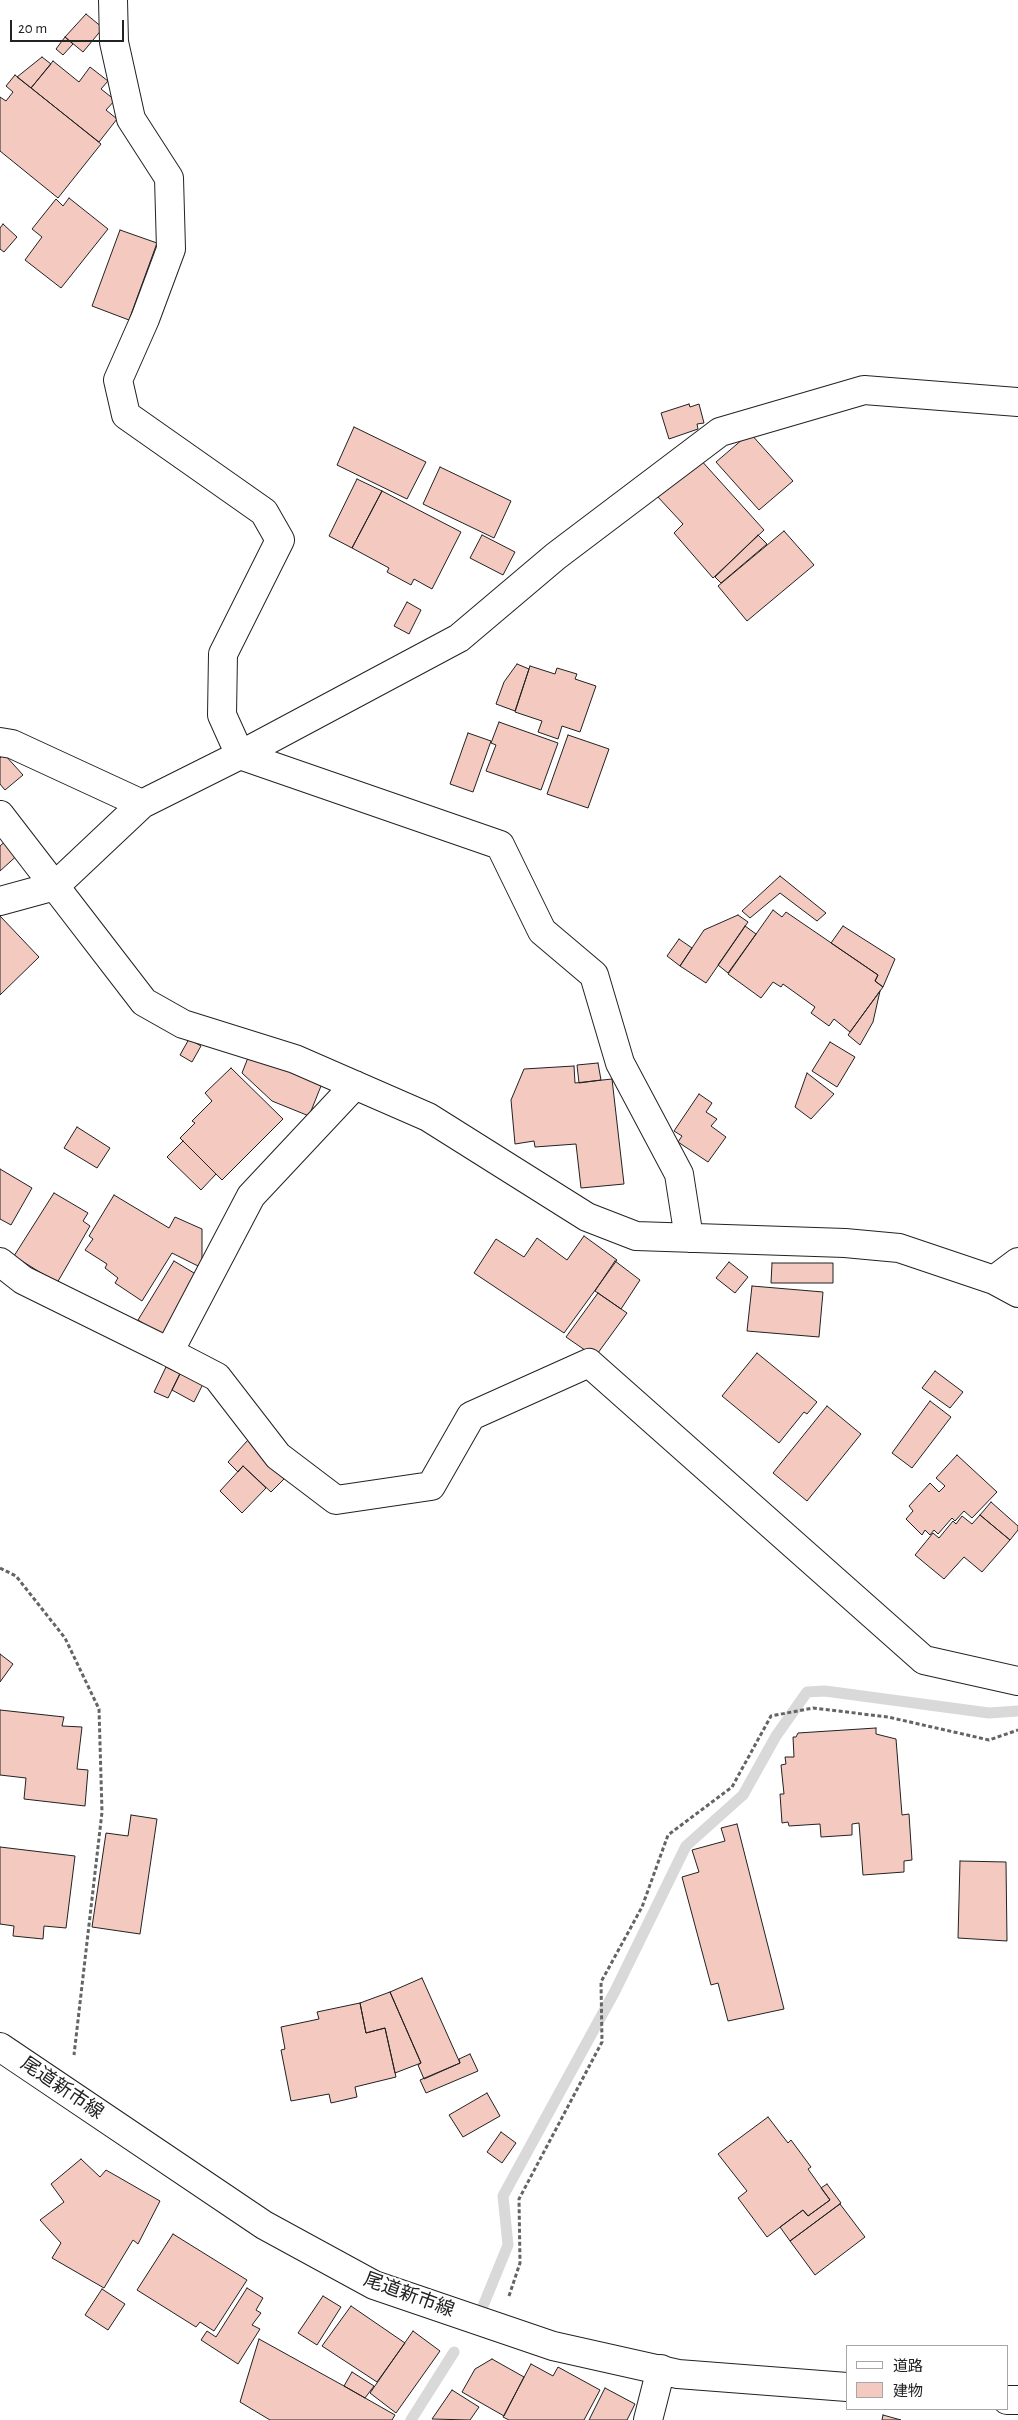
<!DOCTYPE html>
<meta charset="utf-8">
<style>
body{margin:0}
#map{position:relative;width:1018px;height:2420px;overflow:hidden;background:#fff;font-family:"Alegreya Sans","Noto Sans JP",sans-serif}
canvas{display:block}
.legend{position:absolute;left:846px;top:2345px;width:162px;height:65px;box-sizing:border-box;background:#fff;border:1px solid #a7a7a7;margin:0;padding:6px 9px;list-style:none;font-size:15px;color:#222}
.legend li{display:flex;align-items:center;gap:10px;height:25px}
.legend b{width:25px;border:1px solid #a7a7a7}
.scale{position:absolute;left:10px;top:20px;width:114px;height:22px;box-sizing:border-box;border:2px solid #222;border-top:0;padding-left:6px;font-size:15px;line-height:18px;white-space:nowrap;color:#222;-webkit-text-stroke:4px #fff;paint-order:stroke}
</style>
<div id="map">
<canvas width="1018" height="2420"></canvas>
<ul class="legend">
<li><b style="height:6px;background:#fff"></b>道路</li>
<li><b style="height:14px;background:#f3c9c0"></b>建物</li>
</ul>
<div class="scale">20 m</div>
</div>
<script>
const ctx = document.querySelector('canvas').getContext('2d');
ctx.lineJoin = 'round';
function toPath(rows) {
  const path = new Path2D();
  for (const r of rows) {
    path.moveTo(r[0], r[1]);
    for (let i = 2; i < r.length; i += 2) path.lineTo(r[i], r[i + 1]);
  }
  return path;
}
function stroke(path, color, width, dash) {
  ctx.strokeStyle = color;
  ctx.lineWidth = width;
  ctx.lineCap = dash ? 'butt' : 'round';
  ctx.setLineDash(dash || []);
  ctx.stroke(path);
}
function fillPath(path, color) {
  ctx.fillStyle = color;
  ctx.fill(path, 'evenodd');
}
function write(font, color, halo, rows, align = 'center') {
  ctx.font = font + ' "Alegreya Sans","Noto Sans JP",sans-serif';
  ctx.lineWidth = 4;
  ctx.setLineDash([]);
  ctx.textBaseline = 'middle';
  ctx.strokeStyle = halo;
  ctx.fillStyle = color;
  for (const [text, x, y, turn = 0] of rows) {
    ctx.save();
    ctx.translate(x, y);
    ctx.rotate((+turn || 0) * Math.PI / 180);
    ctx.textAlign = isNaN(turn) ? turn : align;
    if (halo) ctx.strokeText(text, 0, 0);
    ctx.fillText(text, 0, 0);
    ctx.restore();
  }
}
stroke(toPath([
 [483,2306,508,2245,503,2196,615,1991,686,1846,743,1795,776,1736,807,1692,825,1691,989,1713,1018,1711],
 [411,2420,454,2352]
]), '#d9d9d9', 11);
const building = toPath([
 [86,14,103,28,83,52,65,37,86,14],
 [65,37,73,44,63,55,56,49,65,37],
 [42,57,51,64,31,88,17,77,42,57],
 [53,61,79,82,90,67,108,81,101,89,115,100,106,110,117,119,99,142,31,88,53,61],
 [15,75,101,144,58,198,0,151,0,97,6,101,13,92,6,86,15,75],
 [69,198,108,229,61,288,25,260,42,237,32,229,56,199,63,206,69,198],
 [3,224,17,237,4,252,0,249,0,228,3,224],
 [120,230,157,243,129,320,92,306,120,230],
 [689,404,690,407,699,404,704,423,697,424,698,429,669,439,661,413,689,404],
 [354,427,426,462,407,499,337,465,354,427],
 [750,433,793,481,759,510,716,462,750,433],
 [699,458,764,530,713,578,674,533,683,524,657,496,699,458],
 [440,467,511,501,494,538,423,504,440,467],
 [357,479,382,491,352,548,329,536,357,479],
 [382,491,461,532,432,589,414,579,411,585,387,572,389,568,352,548,382,491],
 [784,531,814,565,747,621,718,586,784,531],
 [482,535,515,552,503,575,470,558,482,535],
 [758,535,767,544,721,583,715,577,758,535],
 [407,602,421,610,409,634,394,626,407,602],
 [517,664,529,669,515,711,496,704,504,682,517,664],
 [530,666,555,674,557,668,577,674,575,679,596,686,580,732,562,726,558,739,538,732,542,721,515,712,530,666],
 [499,722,558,743,541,790,486,771,496,745,491,743,499,722],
 [468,733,491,741,473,792,450,784,468,733],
 [568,735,609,749,588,808,547,794,568,735],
 [4,754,23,775,5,790,0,784,0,758,4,754],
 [9,838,21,852,0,871,0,846,9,838],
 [780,876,826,913,817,921,780,893,750,918,742,911,780,876],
 [773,910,782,917,786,912,878,975,875,981,883,987,850,1032,834,1019,829,1026,811,1013,815,1007,783,984,781,987,773,982,761,998,728,974,773,910],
 [738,915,748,922,706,983,680,966,704,930,738,915],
 [0,916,39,957,0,995,0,916],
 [745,926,756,934,728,973,718,965,745,926],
 [843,926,895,959,883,987,875,981,878,975,831,943,843,926],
 [679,939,692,948,680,966,667,956,679,939],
 [880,991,873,1022,860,1045,848,1035,880,991],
 [189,1039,201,1046,192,1062,180,1055,189,1039],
 [830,1042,855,1057,837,1087,812,1071,830,1042],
 [251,1050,323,1081,309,1116,272,1101,242,1073,251,1050],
 [598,1063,601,1080,579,1083,577,1065,598,1063],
 [574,1066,575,1083,612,1079,624,1184,581,1188,576,1144,535,1147,534,1141,515,1144,511,1100,524,1069,574,1066],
 [231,1068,283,1119,222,1180,180,1138,195,1123,192,1121,212,1101,205,1093,231,1068],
 [807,1073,834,1094,811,1119,795,1107,807,1073],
 [699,1094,712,1103,706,1112,717,1119,711,1126,726,1137,708,1162,678,1142,682,1136,674,1131,699,1094],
 [77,1127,110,1148,97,1168,64,1148,77,1127],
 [183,1141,216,1174,201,1190,167,1157,183,1141],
 [0,1169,32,1188,11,1225,0,1219,0,1169],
 [54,1193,88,1213,83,1221,90,1226,57,1283,14,1256,54,1193],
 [114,1195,169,1228,175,1217,202,1229,202,1268,172,1253,142,1301,115,1283,118,1278,105,1268,107,1264,85,1250,93,1239,89,1236,114,1195],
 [584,1236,617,1260,564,1333,474,1273,496,1239,524,1257,537,1238,567,1260,584,1236],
 [174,1261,199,1276,163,1336,138,1320,174,1261],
 [615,1261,640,1280,621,1309,595,1291,615,1261],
 [729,1262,748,1277,735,1293,716,1278,729,1262],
 [772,1263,833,1263,833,1283,771,1283,772,1263],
 [752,1286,823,1292,819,1337,747,1331,752,1286],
 [598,1293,627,1313,595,1357,566,1337,598,1293],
 [757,1353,817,1402,807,1414,804,1412,779,1443,722,1396,757,1353],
 [166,1367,180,1374,168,1398,154,1392,166,1367],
 [183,1367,206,1378,194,1402,172,1390,183,1367],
 [935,1371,963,1392,950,1408,922,1388,935,1371],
 [930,1401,951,1417,912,1468,892,1453,930,1401],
 [827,1406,861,1434,807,1501,773,1473,827,1406],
 [248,1440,287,1476,271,1492,243,1466,238,1472,228,1462,248,1440],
 [957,1455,997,1492,972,1518,964,1511,955,1521,952,1518,938,1534,934,1530,930,1535,925,1530,922,1535,906,1519,913,1511,909,1506,930,1483,939,1492,945,1486,936,1478,957,1455],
 [243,1466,266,1488,242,1513,220,1491,243,1466],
 [991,1502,1018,1526,1018,1530,1010,1540,980,1515,991,1502],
 [980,1515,1010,1540,982,1572,964,1557,944,1579,915,1555,933,1533,939,1538,953,1521,956,1524,962,1516,972,1524,980,1515],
 [0,1654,13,1664,0,1682,0,1654],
 [0,1710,64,1717,62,1726,82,1727,77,1769,88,1770,85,1806,24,1799,26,1778,0,1775,0,1710],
 [876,1728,876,1734,896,1739,902,1815,909,1814,912,1860,904,1861,904,1872,863,1875,859,1823,852,1824,852,1835,821,1837,820,1824,789,1826,788,1822,782,1823,780,1794,784,1794,781,1765,786,1764,785,1757,794,1757,793,1737,796,1737,798,1733,876,1728],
 [131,1815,157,1819,140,1934,92,1927,106,1833,128,1836,131,1815],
 [737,1824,784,2009,728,2021,718,1983,711,1985,682,1877,699,1872,692,1850,725,1841,721,1828,737,1824],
 [0,1847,75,1856,66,1928,44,1926,43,1939,13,1936,14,1926,0,1924,0,1847],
 [960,1861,1006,1862,1007,1941,958,1938,960,1861],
 [422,1978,460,2063,424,2079,418,2065,421,2063,390,1992,422,1978],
 [390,1992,421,2063,395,2073,385,2028,366,2033,360,2003,390,1992],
 [360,2003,366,2033,385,2028,396,2077,355,2087,357,2097,331,2103,329,2094,291,2101,281,2050,285,2049,281,2027,319,2019,317,2012,360,2003],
 [470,2054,478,2071,426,2093,420,2080,460,2063,459,2059,470,2054],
 [487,2093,500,2116,463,2137,449,2115,487,2093],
 [768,2117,788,2143,791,2140,811,2167,808,2169,830,2200,808,2216,803,2210,767,2237,738,2198,747,2191,718,2154,768,2117],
 [501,2132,516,2143,502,2163,487,2152,501,2132],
 [81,2159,100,2177,106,2170,160,2201,138,2244,133,2240,104,2288,52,2258,61,2243,40,2220,64,2202,51,2184,81,2159],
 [827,2184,841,2203,790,2241,780,2227,803,2210,808,2216,830,2200,821,2188,827,2184],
 [840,2204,865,2237,815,2275,790,2241,840,2204],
 [173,2234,247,2280,214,2331,200,2322,196,2327,137,2290,173,2234],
 [247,2288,263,2298,256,2310,261,2313,252,2325,260,2329,238,2364,201,2340,207,2331,216,2337,247,2288],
 [102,2289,125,2304,108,2330,85,2315,102,2289],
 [323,2296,341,2307,317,2345,298,2333,323,2296],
 [351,2306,405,2343,377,2382,322,2346,351,2306],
 [413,2331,440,2351,396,2413,370,2393,413,2331],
 [259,2339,344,2386,395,2415,392,2420,270,2420,240,2402,259,2339],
 [492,2359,524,2377,504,2416,462,2392,475,2369,492,2359],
 [531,2364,553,2376,558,2367,600,2390,584,2420,509,2420,503,2417,531,2364],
 [352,2372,374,2386,365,2398,344,2386,352,2372],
 [605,2388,635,2404,627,2420,589,2420,605,2388],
 [452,2390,479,2407,470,2420,432,2419,452,2390],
 [883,2415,901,2420,882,2420,883,2415]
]);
fillPath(building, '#f3c9c0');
stroke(building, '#222', 1);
const minor = toPath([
 [113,0,114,42,131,119,169,178,171,249,145,319,118,380,126,415,264,512,280,540,223,654,222,715,240,755,500,845,542,931,594,975,620,1063,679,1174,689,1238],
 [0,742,12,744,142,804,240,755,459,638,556,556,720,432,864,390,1018,402],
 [0,815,144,1002,183,1024,295,1059,428,1117,587,1217,636,1236,845,1243,899,1248,994,1280,1018,1293],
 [0,901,55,886,142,804],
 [0,1262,23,1280,169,1352,251,1196,355,1085],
 [994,1280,1018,1262],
 [169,1352,217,1377,278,1456,336,1500,431,1486,471,1416,589,1363,924,1660,1018,1681],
 [648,2420,661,2369]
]);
const secondary = toPath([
 [0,2047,264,2225,374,2285,553,2346,678,2374,847,2387],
 [1007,2400,1018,2400]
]);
stroke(minor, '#222', 30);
stroke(secondary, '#222', 30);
stroke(toPath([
 [0,1568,16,1576,65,1638,99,1709,102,1812,74,2055],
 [509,2296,520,2263,519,2199,602,2042,601,1982,642,1907,668,1835,732,1787,771,1716,813,1708,888,1717,989,1740,1018,1730]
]), '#646464', 3, [4, 2.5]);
stroke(minor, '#fff', 28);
stroke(secondary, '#fff', 28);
write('19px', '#222', '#fff', [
 ["尾道新市線",62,2088,34],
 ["尾道新市線",409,2295,20]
]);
</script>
